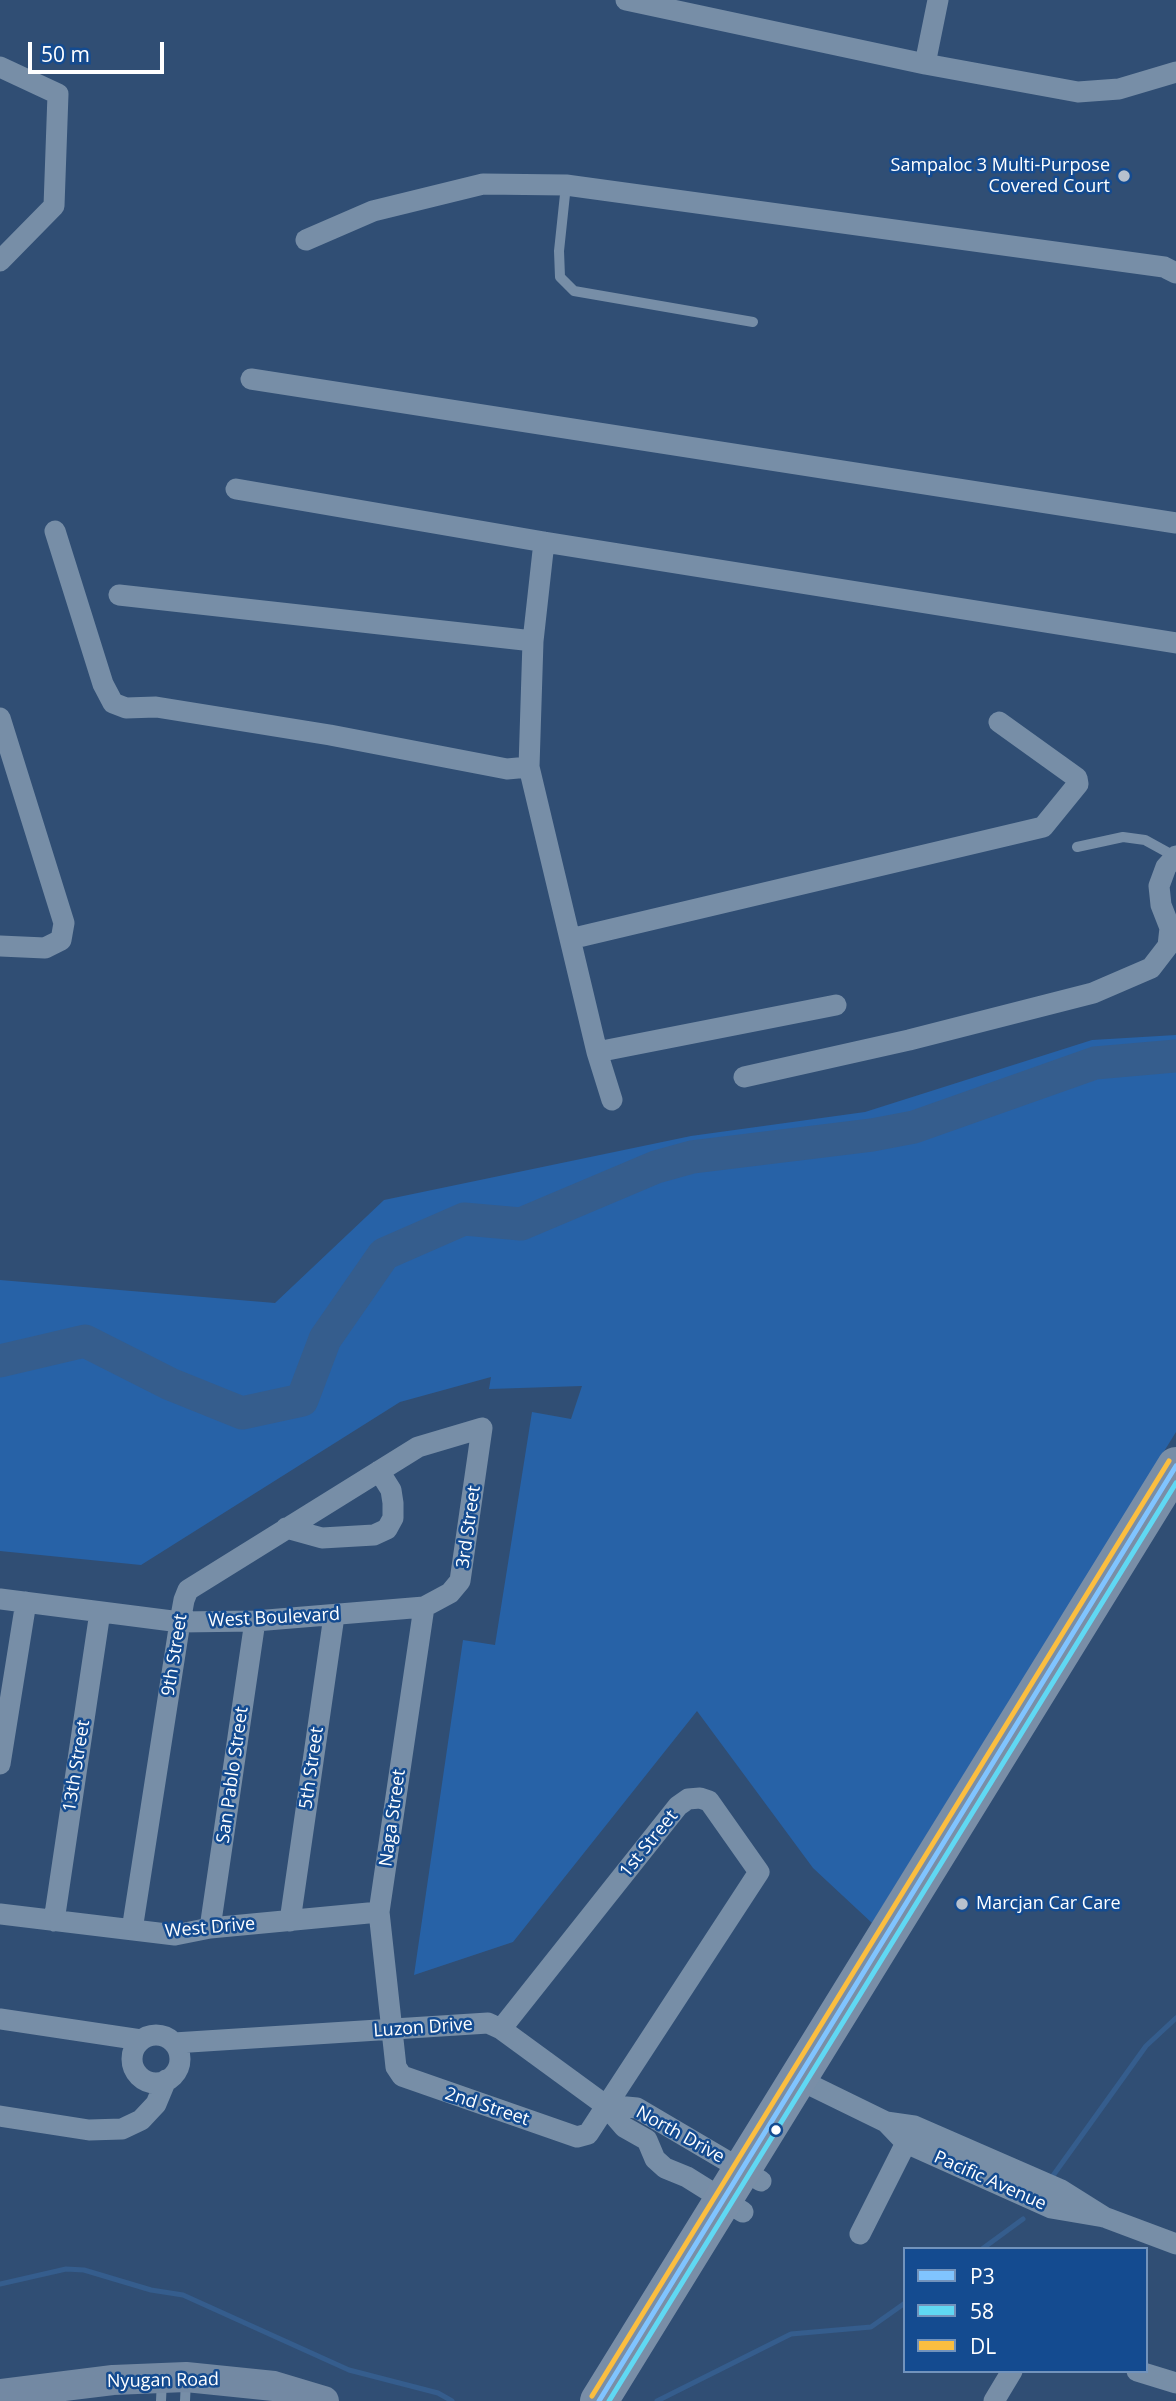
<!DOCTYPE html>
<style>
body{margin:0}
#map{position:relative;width:1176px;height:2401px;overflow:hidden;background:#304e74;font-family:"Open Sans",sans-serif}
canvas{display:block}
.legend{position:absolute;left:903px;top:2247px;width:245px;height:126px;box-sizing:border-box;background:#144b90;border:2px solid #7293bc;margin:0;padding:9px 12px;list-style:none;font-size:21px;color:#fff}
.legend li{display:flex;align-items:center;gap:14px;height:35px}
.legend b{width:35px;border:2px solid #7293bc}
.scale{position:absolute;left:28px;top:42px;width:136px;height:32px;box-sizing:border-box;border:4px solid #fff;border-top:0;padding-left:9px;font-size:21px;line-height:24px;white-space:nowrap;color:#fff;-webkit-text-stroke:5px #144b90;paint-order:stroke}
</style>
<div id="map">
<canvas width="1176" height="2401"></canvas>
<ul class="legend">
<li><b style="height:9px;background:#80c4ff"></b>P3</li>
<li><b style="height:9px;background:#60d8f3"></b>58</li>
<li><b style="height:9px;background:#fbbe40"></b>DL</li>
</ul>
<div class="scale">50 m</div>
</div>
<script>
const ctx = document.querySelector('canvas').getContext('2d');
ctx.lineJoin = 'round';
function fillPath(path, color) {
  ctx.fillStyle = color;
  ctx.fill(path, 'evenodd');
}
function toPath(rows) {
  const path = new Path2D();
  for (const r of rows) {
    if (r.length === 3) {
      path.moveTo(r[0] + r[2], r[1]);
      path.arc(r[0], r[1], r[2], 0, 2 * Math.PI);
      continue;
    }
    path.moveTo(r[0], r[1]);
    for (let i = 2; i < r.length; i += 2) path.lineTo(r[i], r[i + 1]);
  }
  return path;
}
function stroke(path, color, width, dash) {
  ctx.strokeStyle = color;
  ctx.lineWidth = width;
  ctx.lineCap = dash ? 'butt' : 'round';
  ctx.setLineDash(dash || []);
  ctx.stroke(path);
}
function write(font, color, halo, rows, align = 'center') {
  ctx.font = font + ' "Open Sans",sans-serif';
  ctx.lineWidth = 5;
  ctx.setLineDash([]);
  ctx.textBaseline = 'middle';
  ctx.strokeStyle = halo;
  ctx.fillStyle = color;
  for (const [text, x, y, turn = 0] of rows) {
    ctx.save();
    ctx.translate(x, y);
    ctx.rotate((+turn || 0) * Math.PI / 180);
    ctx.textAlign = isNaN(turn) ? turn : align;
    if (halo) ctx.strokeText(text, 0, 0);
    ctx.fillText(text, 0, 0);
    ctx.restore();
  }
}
fillPath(toPath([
 [1176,1035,1176,1432,872,1923,813,1868,697,1711,513,1942,414,1975,463,1640,495,1645,532,1412,571,1419,582,1386,489,1389,491,1377,400,1402,141,1565,0,1551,0,1280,275,1303,384,1200,691,1136,865,1112,1092,1040]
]), '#2762a7');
stroke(toPath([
 [1052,2177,1146,2046,1176,2018],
 [982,2249,1023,2219],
 [0,2284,66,2269,84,2270,151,2290,183,2295,349,2370,438,2393,452,2401],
 [657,2401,791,2334,871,2327,905,2303]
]), '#355d8d', 5);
stroke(toPath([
 [0,1361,85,1341,170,1384,242,1413,302,1400,325,1339,384,1254,464,1219,521,1224,656,1167,692,1157,872,1135,914,1127,1095,1063,1176,1056]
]), '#355d8d', 33);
stroke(toPath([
 [566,185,559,251,560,277,574,291,753,322],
 [1077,847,1123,837,1145,840,1176,857],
 [161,2401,162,2379],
 [185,2401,186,2380]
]), '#778ea7', 10);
stroke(toPath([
 [626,0,925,64,1078,92,1119,89,1176,72],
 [925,64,938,0],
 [0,67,58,94,54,206,0,261],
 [306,240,373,211,483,184,566,185,1164,267,1176,273],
 [251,379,1176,523],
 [236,489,544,542,1176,643],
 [55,531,103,684,113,703,126,708,156,707,330,735,507,769,529,767],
 [544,542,533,641,529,767,597,1052,612,1100],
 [119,595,533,641],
 [0,718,64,923,61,940,45,948,0,946],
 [570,939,1043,827,1078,784,1077,778,999,722],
 [597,1052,836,1005],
 [744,1077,909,1040,1093,993,1151,968,1168,946,1170,928,1161,905,1159,886,1166,867,1176,856],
 [286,1528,322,1538,374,1535,387,1529,393,1518,393,1503,391,1490,379,1471],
 [0,1599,180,1622,255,1621,424,1607,450,1593,460,1581,482,1428,418,1447,188,1590,184,1600,180,1622,132,1930],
 [424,1607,379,1912,396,2067,402,2076,577,2137,588,2134,759,1872,709,1801,700,1798,688,1799,678,1806,501,2029],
 [0,1764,26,1602],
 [0,1914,175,1935,210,1928,379,1912],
 [54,1921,100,1612],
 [290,1921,334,1616],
 [210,1928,255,1621],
 [0,2019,141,2040],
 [156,2059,24],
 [174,2043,488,2023,501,2029,605,2105,624,2127,647,2140,655,2159,665,2168,687,2177,743,2212],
 [798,2079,886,2122,914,2126,1061,2190,1104,2217],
 [605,2105,637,2108,761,2181],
 [0,2116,89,2130,122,2129,141,2120,156,2104,166,2080],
 [886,2122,906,2143,1051,2208,1104,2217,1176,2244],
 [860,2234,911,2133],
 [1137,2371,1176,2383],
 [994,2401,1012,2371]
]), '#778ea7', 21);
stroke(toPath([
 [0,2394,113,2380,186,2377,274,2386,324,2401]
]), '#7389a3', 30);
stroke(toPath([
 [599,2401,1176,1466]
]), '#798ea7', 38);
stroke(toPath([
 [599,2401,1176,1466]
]), '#80c4ff', 5);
stroke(toPath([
 [609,2401,1176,1483]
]), '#60d8f3', 5);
stroke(toPath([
 [592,2396,1169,1461]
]), '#fbbe40', 5);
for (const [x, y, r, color] of [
 [1124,176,7,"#b7c1ce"],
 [962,1904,7,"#b7c1ce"],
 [776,2130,6,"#fff"]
]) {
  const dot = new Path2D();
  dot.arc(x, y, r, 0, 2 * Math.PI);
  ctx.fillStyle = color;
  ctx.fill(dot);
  stroke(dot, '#144b90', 2.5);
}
write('18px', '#fff', '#144b90', [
 ["Sampaloc 3 Multi-Purpose",1110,166],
 ["Covered Court",1110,187],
 ["Marcjan Car Care",976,1904,"left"]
], 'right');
write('18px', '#fff', '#144b90', [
 ["3rd Street",469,1527,-82],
 ["West Boulevard",274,1618,-3],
 ["9th Street",175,1655,-81],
 ["13th Street",77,1766,-81],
 ["5th Street",312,1768,-82],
 ["San Pablo Street",233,1775,-82],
 ["Naga Street",393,1818,-82],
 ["1st Street",649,1844,-51],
 ["West Drive",210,1928,-5],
 ["Luzon Drive",423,2028,-4],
 ["2nd Street",487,2107,18],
 ["North Drive",680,2135,29],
 ["Pacific Avenue",990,2181,24],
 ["Nyugan Road",163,2381,-1]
]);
</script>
